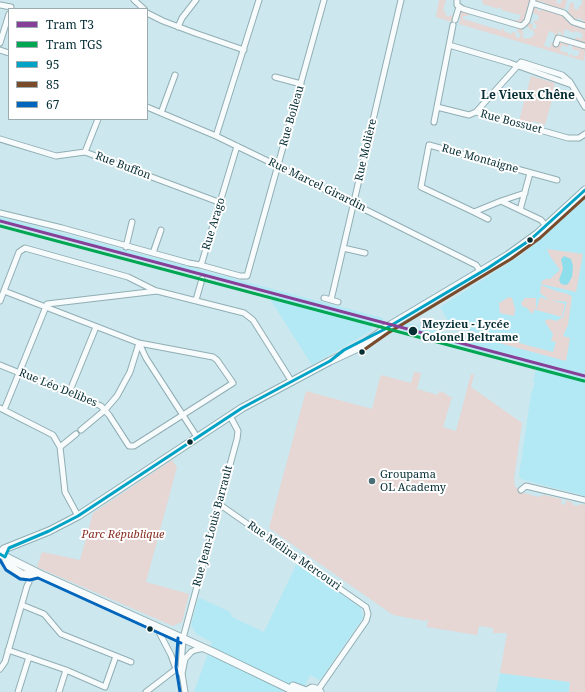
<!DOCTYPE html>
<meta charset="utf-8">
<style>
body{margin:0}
#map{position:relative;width:585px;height:692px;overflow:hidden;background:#cce7ed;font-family:"Noto Serif",serif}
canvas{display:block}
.legend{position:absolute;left:8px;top:8px;width:140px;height:112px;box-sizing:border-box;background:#fff;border:1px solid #9babae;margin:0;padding:5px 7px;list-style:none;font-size:12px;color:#042d34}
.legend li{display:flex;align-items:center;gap:8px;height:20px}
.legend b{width:20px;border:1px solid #9babae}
</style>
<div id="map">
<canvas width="585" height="692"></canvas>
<ul class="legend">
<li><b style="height:5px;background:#873f98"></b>Tram T3</li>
<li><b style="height:5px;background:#00a651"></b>Tram TGS</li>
<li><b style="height:5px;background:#00a3c6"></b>95</li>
<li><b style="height:5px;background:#7a4b2a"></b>85</li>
<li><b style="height:5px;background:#0065bd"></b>67</li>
</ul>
</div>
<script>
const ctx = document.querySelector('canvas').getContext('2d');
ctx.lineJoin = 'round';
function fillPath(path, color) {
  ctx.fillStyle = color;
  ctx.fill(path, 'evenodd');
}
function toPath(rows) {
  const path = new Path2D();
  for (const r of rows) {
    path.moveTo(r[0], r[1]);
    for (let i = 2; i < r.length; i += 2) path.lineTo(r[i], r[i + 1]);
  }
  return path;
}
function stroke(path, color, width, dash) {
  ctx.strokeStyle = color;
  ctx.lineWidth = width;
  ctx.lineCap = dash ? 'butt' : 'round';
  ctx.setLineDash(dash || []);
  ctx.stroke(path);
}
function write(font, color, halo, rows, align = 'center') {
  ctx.font = font + ' "Noto Serif",serif';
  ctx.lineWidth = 4;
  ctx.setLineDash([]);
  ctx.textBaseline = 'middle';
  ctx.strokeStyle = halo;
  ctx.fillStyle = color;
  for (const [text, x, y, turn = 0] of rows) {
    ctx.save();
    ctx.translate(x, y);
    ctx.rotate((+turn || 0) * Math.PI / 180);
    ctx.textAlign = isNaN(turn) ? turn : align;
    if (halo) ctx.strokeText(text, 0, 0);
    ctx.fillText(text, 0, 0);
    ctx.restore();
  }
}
fillPath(toPath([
 [585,200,585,496,521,479,519,476,531,394,535,382,533,381,537,366,403,331,405,323,407,321,409,323,476,341,478,333,451,326,440,307,523,254],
 [0,217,383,318,382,324,373,321,371,331,312,365,266,293,0,222],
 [297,563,361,608,363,618,320,680,310,675,302,692,194,692,212,642,196,634,191,625,198,599,200,598,230,612,232,617,264,632],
 [500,673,570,682,569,692,496,692]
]), '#b2e9f4');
fillPath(toPath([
 [439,0,446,0,443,11,446,12,445,15,450,17,450,15,454,16,452,22,436,17],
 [482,0,531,0,525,20,521,24,521,22,516,22,515,20,519,20,521,15,501,10,501,8,499,7,498,9,483,4],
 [535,0,557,0,556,3,560,4,562,0,567,0,565,8,561,10,545,6,545,3,540,1,539,4],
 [582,0,585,0,585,22,583,23,582,23,583,20,577,18,576,21,568,13,570,3,574,3,574,9,578,10,580,5,582,5],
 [538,7,537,10,540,11,541,10,544,10,545,9,559,13,585,27,585,43,574,41,576,37,581,39,583,34,575,31,574,33,565,29,562,38,561,36,561,32,559,31,557,38,554,38,555,33,549,31,544,46,550,48,552,42,555,43,560,41,569,43,568,47,562,45,560,51,568,53,568,56,569,56,570,54,576,57,576,56,578,56,580,51,572,49,573,44,585,48,584,61,459,24,461,18,458,17,460,13,462,11,469,12,468,16,463,16,463,19,500,30,501,32,502,28,504,29,504,31,508,33,512,34,513,32,515,32,516,37,519,38,521,34,517,32,518,28,523,29,522,33,525,33,522,35,524,39,528,38,529,39,535,34,532,29,529,31,530,28,527,27,528,23,533,24,532,28,536,29,537,25,535,24,534,22,535,20,538,21,539,16,531,12,534,8],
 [531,76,555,83,553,89,555,89,545,125,533,121,531,125,519,121],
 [547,249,583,254,576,292,541,284,542,281,546,279,550,279,560,270,550,256],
 [541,285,556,291,568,294,572,297,568,325,563,336,570,338,566,361,488,340,490,336,503,340,514,341,526,345,553,352,556,342,551,341,553,334,545,322,546,320,550,319,556,321,563,317,567,302,551,300,565,304,562,317,536,310,540,297,549,300,540,293],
 [509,297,512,298,515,309,514,316,500,313,499,303],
 [525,298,536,298,536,308,532,314,526,307,523,307,521,303],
 [414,372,421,373,417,389,438,395,439,391,447,394,447,396,452,397,443,427,456,431,471,374,474,375,471,387,522,423,514,479,515,487,518,488,517,491,538,497,544,495,562,499,561,504,565,505,566,500,572,502,573,505,578,506,580,504,585,505,585,692,569,692,570,682,500,673,507,633,493,633,493,628,479,626,477,635,427,627,428,619,425,621,393,615,269,528,306,391,372,409,380,377,381,377,381,375,411,383],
 [172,460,177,467,146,582,189,594,182,622,173,626,37,567,42,552,80,560,93,513]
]), '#e6d6d4');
fillPath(toPath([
 [564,256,571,259,573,266,572,277,568,284,566,285,561,284,559,280,563,269,561,259]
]), '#8fdeec');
const street = toPath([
 [134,0,144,9],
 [457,0,457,5,463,9,521,26,523,25,527,21,533,0],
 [532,3,564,13,573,22,585,26],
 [0,5,11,7],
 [147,13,163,21,195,33,244,50],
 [455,20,459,7],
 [178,27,182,18,196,0],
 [0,43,9,14],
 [556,44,558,38,585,46],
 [449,45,510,63,572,85],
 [0,50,9,53],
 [275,77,301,84],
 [147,107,216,136,278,166,476,265,481,272],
 [437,107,469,115,476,112,568,138,579,138,585,134],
 [476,112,521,62,562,75,570,82,585,107],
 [161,113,175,75],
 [434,122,453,25],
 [216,136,259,0],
 [0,139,56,156,85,152,221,203],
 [85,152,98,119],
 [501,201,525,193],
 [520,210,530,173],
 [474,212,421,187,429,145,557,180],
 [0,213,62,228,189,263,200,265,202,262,237,146],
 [488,219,474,212,501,201,541,220,546,226],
 [126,247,132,222],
 [343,248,365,253],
 [153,253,161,230],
 [200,265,240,276,247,276,324,0],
 [324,298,338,302],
 [196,300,202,279],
 [331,300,401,0],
 [0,301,19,252,25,248,128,277,156,291],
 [139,343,146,358,197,437],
 [0,365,101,406,109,415,129,446,134,446,233,383,217,360,213,357,139,343,4,291],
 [69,393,96,327],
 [0,408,53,435,60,447,65,492,78,516],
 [4,410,47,304,157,291,244,313,253,320,292,382],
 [81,430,105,410,117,396,130,372,139,343],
 [60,447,76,434],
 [521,490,526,486,585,500],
 [219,504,366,607,368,614,366,621,318,690],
 [22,605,44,614,61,634,131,662],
 [160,634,171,655,176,669,182,674,185,659,191,652,195,650,205,648],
 [8,650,66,670,105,687,116,656],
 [0,669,5,662,27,586,29,582,30,573],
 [18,692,29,657],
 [59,692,66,670],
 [146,692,176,669],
 [185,692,181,667,183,638,237,439,238,431,230,416]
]);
const secondary = toPath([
 [382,330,508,255,537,234,585,190],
 [0,553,4,549,49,531,78,516,242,408,330,361,358,348,385,329],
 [0,554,40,574,213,652,296,692],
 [5,557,9,566,22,574,30,575,38,573],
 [293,686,306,691],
 [305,692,312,688,316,689,320,692]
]);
stroke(street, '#90aeb4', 7);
stroke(secondary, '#90aeb4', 9);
stroke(street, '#f7fbfc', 5);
stroke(secondary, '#f7fbfc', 7);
stroke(toPath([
 [0,554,5,557,9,548,49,531,78,516,242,408,330,361,344,350,385,329,488,268,530,240,585,190]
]), '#00a3c6', 3);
stroke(toPath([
 [361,352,388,333,511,259,540,238,585,197]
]), '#7a4b2a', 3);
stroke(toPath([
 [0,560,6,570,20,579,30,580,38,578,181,643],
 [178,638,176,667,180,692]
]), '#0065bd', 3);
stroke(toPath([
 [0,221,585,376]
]), '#873f98', 3);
stroke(toPath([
 [0,226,584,381]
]), '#00a651', 3);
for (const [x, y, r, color] of [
 [530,240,3.5,"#042d34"],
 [413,331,5,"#042d34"],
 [362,352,3.5,"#042d34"],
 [190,442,3.5,"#042d34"],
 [372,481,4,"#4a6e75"],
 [150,629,3.5,"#042d34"]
]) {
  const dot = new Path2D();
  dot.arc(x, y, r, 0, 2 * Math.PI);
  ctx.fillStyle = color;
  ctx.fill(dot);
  stroke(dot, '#fff', 1.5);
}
write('11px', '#042d34', '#fff', [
 ["Rue Boileau",292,116,-74],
 ["Rue Bossuet",511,122,15],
 ["Rue Molière",366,150,-77],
 ["Rue Montaigne",480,159,16],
 ["Rue Buffon",123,166,21],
 ["Rue Marcel Girardin",317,185,26],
 ["Rue Arago",214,224,-73],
 ["Rue Léo Delibes",58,388,22],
 ["Rue Jean-Louis Barrault",213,526,-75],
 ["Rue Mélina Mercouri",294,556,35]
]);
write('bold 11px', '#042d34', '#fff', [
 ["Meyzieu - Lycée",422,325],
 ["Colonel Beltrame",422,338]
], 'left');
write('11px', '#042d34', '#fff', [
 ["Groupama",380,475],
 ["OL Academy",380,488]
], 'left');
write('italic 11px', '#892e22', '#fff', [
 ["Parc République",123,535]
]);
write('bold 12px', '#042d34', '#fff', [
 ["Le Vieux Chêne",528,96]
]);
</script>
